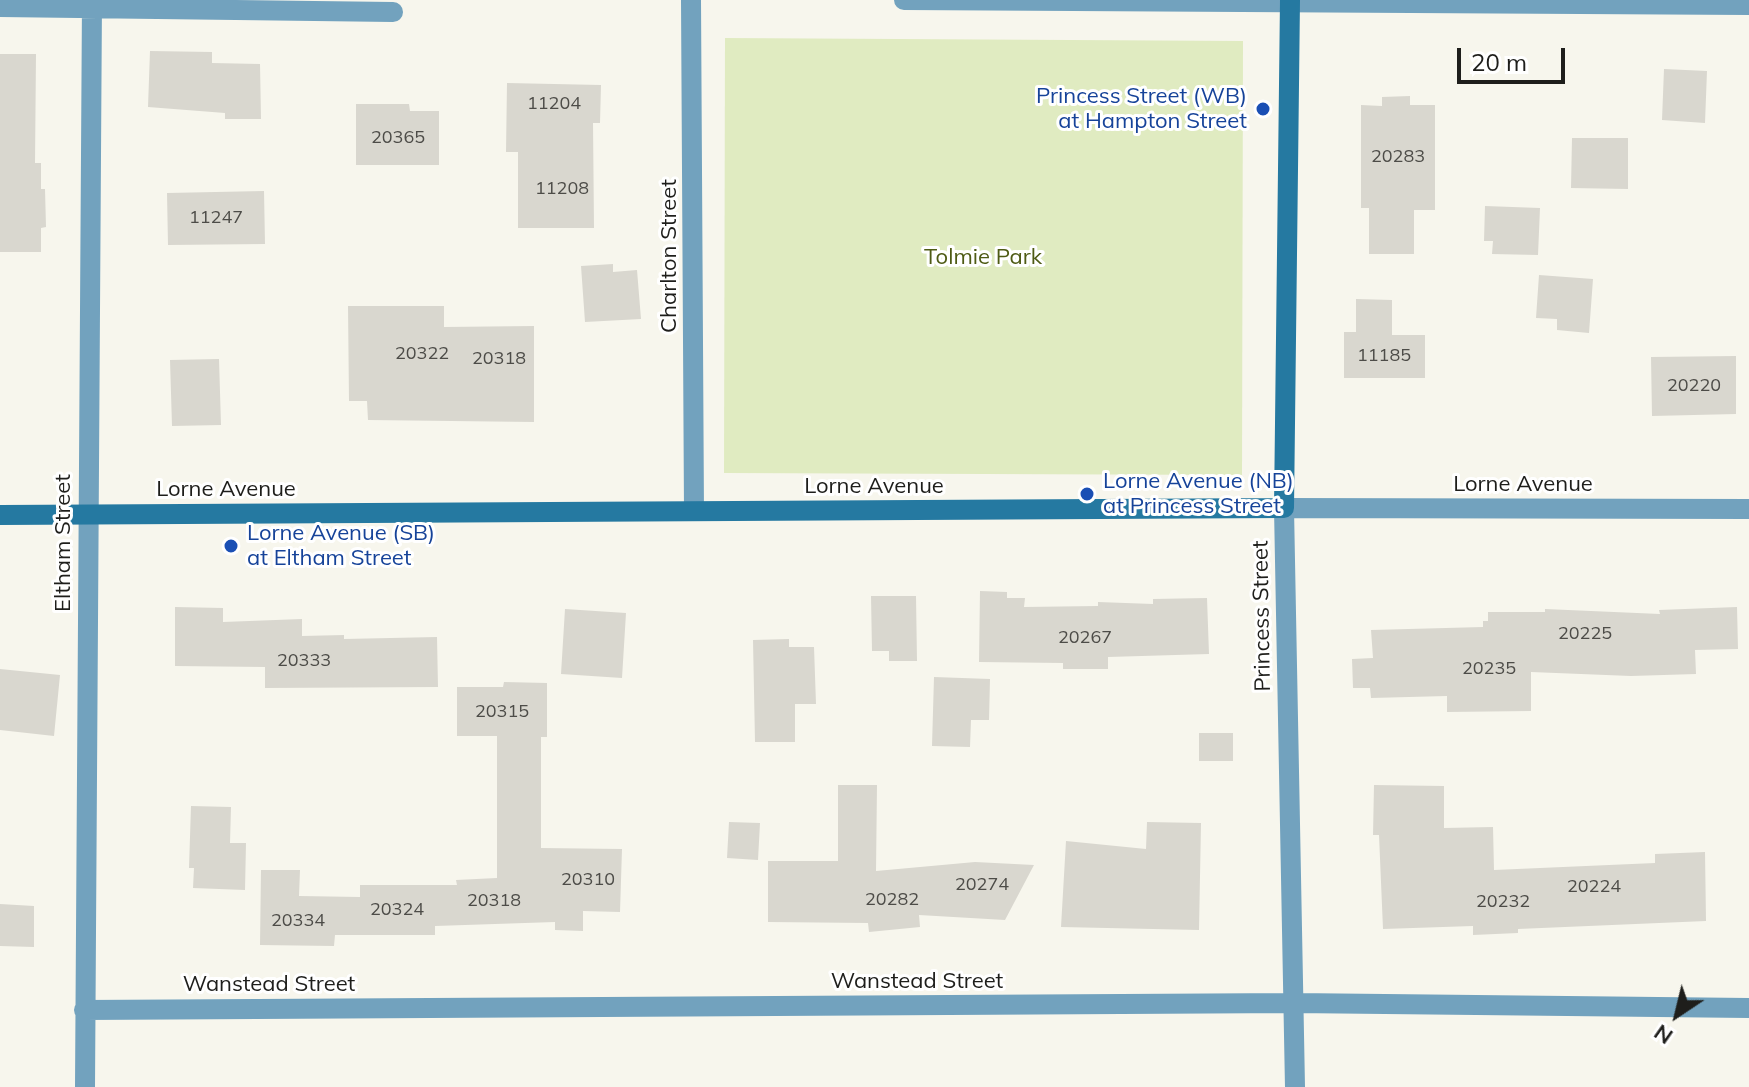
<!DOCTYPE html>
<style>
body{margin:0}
#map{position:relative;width:1749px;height:1087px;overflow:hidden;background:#f7f6ed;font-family:Mulish,sans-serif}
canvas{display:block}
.north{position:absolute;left:1637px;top:975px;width:80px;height:80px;-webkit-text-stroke:6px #fff;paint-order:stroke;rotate:215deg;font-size:22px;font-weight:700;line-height:32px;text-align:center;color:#1e1e1b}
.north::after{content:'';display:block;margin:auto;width:28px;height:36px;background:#1e1e1b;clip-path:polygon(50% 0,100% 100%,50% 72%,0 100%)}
.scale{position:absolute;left:1457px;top:48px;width:108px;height:36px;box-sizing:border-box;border:4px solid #1e1e1b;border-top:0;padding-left:10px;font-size:24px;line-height:28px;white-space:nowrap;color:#1e1e1b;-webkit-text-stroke:6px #fff;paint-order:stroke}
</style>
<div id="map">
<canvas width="1749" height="1087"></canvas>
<div class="north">N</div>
<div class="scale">20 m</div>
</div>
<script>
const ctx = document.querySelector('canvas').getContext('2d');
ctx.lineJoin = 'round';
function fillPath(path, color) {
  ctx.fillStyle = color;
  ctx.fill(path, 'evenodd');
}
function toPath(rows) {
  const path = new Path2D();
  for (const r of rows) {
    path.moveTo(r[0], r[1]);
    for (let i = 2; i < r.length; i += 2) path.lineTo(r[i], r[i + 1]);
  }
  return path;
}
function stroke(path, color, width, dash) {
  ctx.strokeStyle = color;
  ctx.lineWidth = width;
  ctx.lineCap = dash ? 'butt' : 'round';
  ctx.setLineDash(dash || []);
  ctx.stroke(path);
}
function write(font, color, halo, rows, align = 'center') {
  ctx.font = font + ' Mulish,sans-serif';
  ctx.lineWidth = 6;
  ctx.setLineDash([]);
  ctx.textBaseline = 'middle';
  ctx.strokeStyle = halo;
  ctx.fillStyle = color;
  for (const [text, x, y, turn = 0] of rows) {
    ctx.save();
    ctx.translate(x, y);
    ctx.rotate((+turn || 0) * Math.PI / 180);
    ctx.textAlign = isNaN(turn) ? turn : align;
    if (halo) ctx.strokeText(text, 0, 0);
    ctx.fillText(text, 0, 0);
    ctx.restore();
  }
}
fillPath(toPath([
 [725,38,1243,41,1242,475,724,473]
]), '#e0ebc1');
fillPath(toPath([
 [150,51,212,52,212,63,260,64,261,119,225,119,225,113,148,107],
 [0,54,36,54,35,163,41,163,41,189,45,189,46,227,41,228,41,252,0,252],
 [1664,69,1707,71,1705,123,1662,120],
 [507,83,601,85,600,123,593,123,594,228,518,228,518,152,506,152],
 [1410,96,1410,105,1435,105,1435,210,1414,210,1414,254,1369,254,1369,208,1361,208,1361,105,1382,106,1382,97],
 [356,104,409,104,410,111,439,111,439,165,356,165],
 [1572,138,1628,138,1628,189,1571,188],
 [264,191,265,244,168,245,167,193],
 [1485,206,1540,208,1538,255,1492,254,1493,241,1484,241],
 [613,264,613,272,637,270,641,319,585,322,581,266],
 [1539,275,1593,279,1589,333,1557,330,1557,319,1536,318],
 [1356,299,1392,300,1392,335,1425,335,1425,378,1344,378,1344,332,1356,332],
 [348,306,444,306,444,327,534,326,534,422,368,420,367,401,349,401],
 [1736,356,1736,414,1652,416,1651,357],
 [219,359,221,425,172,426,170,360],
 [980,591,1007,592,1007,598,1025,598,1024,607,1098,606,1098,602,1153,604,1153,599,1207,598,1209,654,1108,657,1108,669,1063,669,1063,663,979,662],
 [871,596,916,596,917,661,889,661,889,651,872,651],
 [175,607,223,608,223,622,302,619,302,636,344,635,344,639,437,637,438,687,265,688,265,667,175,666],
 [1737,607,1738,649,1695,650,1696,674,1631,676,1531,672,1531,711,1447,712,1447,696,1371,698,1370,688,1353,688,1352,659,1373,658,1371,630,1483,627,1483,621,1488,621,1488,612,1545,612,1545,609,1660,614,1659,610],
 [565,609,626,613,622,678,561,674],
 [789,639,789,647,814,647,816,704,795,704,795,742,755,742,753,640],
 [0,669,60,675,54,736,0,730],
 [934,677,990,679,989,720,971,720,970,747,932,746],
 [504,682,547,683,547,737,541,737,541,848,622,849,620,912,583,911,583,931,555,930,555,922,435,926,435,935,335,935,334,946,260,945,261,870,300,870,299,896,360,897,360,885,457,885,456,880,497,878,497,736,457,736,457,687,503,687],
 [1199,733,1233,733,1233,761,1199,761],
 [838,785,877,785,876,871,975,862,1034,865,1005,920,919,915,920,927,869,932,868,923,768,922,768,861,838,861],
 [1374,785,1444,786,1444,828,1493,827,1494,870,1655,863,1655,854,1705,852,1706,921,1518,929,1518,933,1473,935,1473,926,1383,929,1379,835,1373,835],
 [191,806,231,807,230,843,246,843,245,890,193,888,194,868,189,868],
 [729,822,760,823,758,860,727,858],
 [1147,822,1201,823,1199,930,1061,927,1066,841,1146,849],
 [0,904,34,906,34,947,0,946]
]), '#d9d7cf');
stroke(toPath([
 [691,0,694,511],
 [904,0,1749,5],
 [0,7,393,12],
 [84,1010,1294,1003,1749,1008],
 [85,1087,92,0],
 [1295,1087,1284,508,1749,509]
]), '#72a2be', 20);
stroke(toPath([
 [0,515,1284,508,1290,0]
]), '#2579a1', 20);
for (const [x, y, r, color] of [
 [1263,109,8,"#1a4fb4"],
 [1087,494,8,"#1a4fb4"],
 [231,546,8,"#1a4fb4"]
]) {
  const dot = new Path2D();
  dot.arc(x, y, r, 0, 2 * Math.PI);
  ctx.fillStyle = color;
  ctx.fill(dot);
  stroke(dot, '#fff', 3);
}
write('18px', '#4d4c48', null, [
 ["11204",554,104],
 ["20365",398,138],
 ["20283",1398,157],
 ["11208",562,189],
 ["11247",216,218],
 ["20322",422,354],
 ["11185",1384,356],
 ["20318",499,359],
 ["20220",1694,386],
 ["20225",1585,634],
 ["20267",1085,638],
 ["20333",304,661],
 ["20235",1489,669],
 ["20315",502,712],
 ["20310",588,880],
 ["20274",982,885],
 ["20224",1594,887],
 ["20282",892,900],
 ["20318",494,901],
 ["20232",1503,902],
 ["20324",397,910],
 ["20334",298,921]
]);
write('22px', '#164399', '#fff', [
 ["Princess Street (WB)",1247,96,"right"],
 ["at Hampton Street",1247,121,"right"],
 ["Lorne Avenue (NB)",1103,481],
 ["at Princess Street",1103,506],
 ["Lorne Avenue (SB)",247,533],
 ["at Eltham Street",247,558]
], 'left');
write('22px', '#1e1e1b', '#fff', [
 ["Charlton Street",669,256,-90],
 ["Lorne Avenue",1523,484],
 ["Lorne Avenue",874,486],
 ["Lorne Avenue",226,489],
 ["Eltham Street",63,543,-90],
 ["Princess Street",1262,616,-91],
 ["Wanstead Street",917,981],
 ["Wanstead Street",269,984]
]);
write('22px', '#4e5b14', '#fff', [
 ["Tolmie Park",983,257]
]);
</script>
